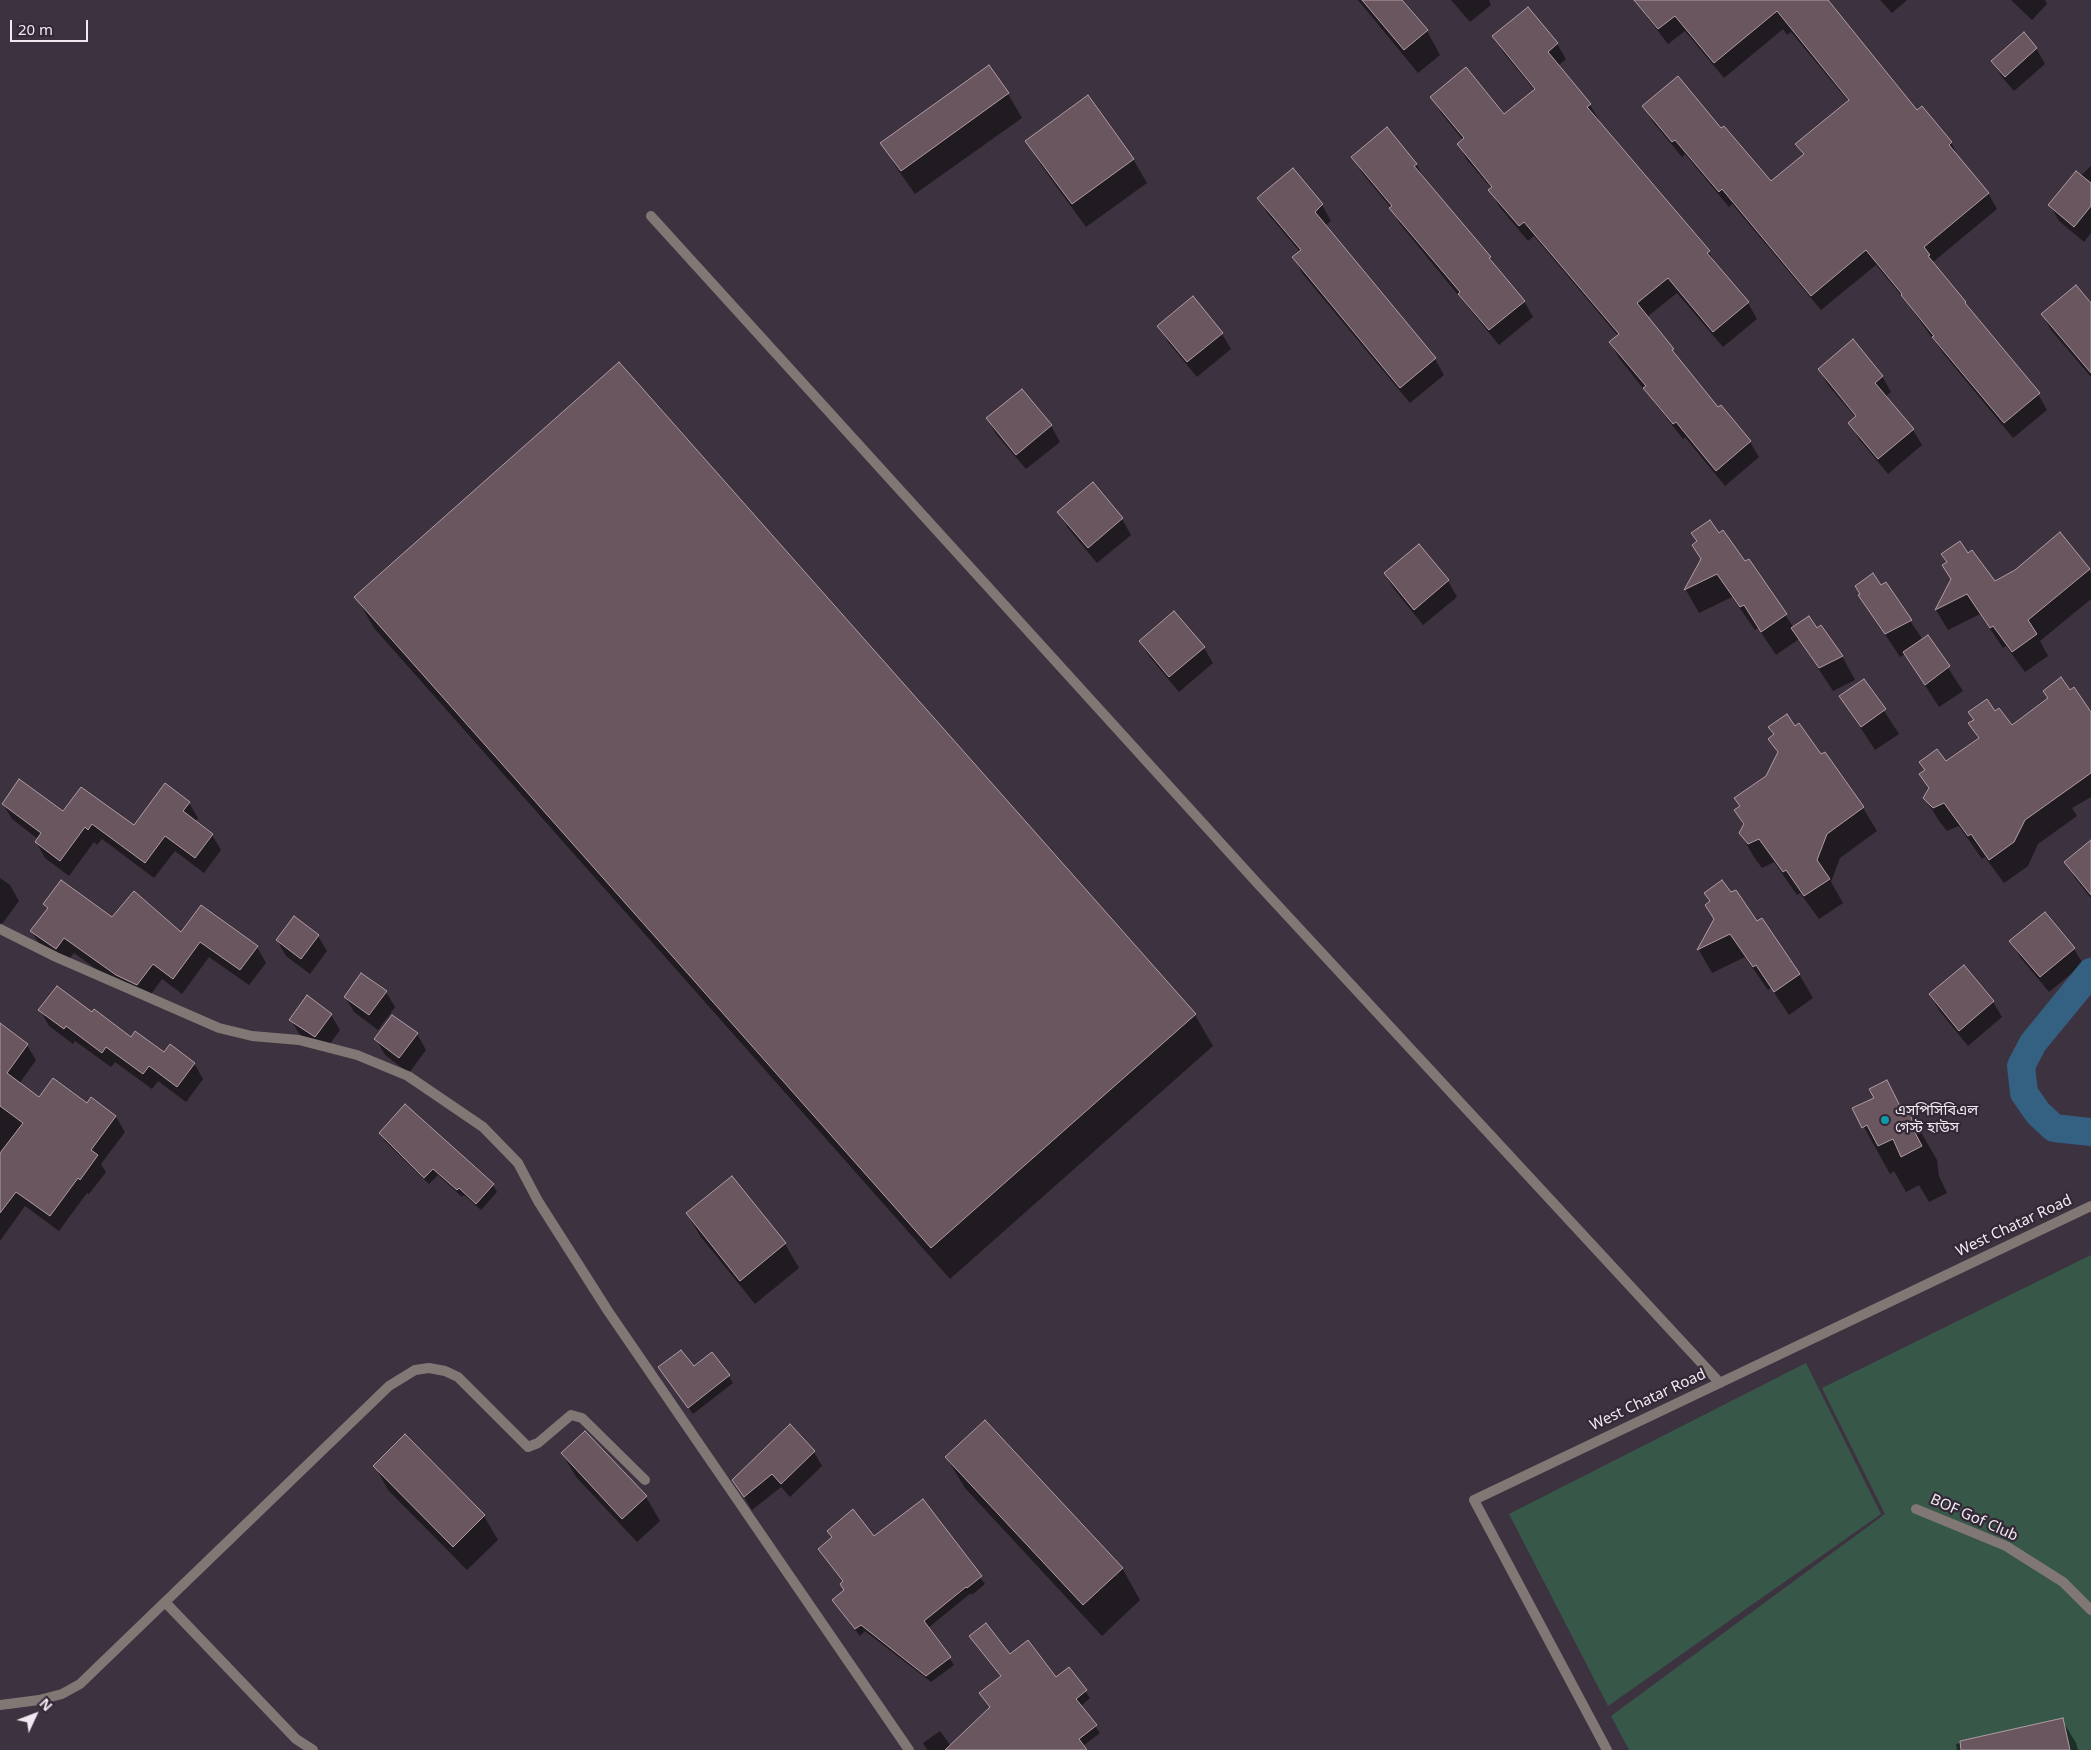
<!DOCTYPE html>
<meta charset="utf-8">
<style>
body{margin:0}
#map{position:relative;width:2091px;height:1750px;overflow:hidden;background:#3d323f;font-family:"Noto Sans",sans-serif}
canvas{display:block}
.north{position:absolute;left:10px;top:1690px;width:50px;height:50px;-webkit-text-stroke:4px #332835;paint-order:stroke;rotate:47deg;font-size:14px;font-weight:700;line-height:20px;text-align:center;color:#f1e9f2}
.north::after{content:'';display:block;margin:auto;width:18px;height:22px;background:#f1e9f2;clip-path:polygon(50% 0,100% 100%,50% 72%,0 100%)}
.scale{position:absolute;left:10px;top:20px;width:78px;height:22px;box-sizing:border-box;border:2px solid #f1e9f2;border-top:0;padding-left:6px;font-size:15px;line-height:18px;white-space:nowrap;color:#f1e9f2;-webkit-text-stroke:4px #332835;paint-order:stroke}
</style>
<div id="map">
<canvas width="2091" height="1750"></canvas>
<div class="north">N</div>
<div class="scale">20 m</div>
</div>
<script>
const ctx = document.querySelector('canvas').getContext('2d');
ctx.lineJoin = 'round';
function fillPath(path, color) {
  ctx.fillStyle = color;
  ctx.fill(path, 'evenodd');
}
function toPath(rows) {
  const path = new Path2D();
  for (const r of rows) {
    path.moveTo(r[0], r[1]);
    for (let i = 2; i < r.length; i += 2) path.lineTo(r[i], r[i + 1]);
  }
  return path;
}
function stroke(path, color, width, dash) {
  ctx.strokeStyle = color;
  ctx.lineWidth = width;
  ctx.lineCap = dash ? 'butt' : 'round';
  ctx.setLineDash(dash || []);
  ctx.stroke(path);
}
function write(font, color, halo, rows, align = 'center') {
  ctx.font = font + ' "Noto Sans","Noto Sans Bengali",sans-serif';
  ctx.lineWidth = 4.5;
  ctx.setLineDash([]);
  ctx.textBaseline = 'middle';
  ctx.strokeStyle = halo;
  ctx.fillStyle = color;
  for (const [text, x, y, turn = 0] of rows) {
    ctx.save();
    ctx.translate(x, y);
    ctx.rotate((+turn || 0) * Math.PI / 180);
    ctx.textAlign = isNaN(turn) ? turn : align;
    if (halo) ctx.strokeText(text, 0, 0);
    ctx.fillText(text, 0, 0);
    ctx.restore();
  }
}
fillPath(toPath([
 [2091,1255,2091,1750,1629,1750,1611,1716,1885,1514,1822,1388],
 [1806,1363,1881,1514,1608,1706,1509,1514]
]), '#375848');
fillPath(toPath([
 [1358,0,1401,0,1427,31,1440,55,1418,73],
 [1451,0,1489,0,1491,5,1470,22],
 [1634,0,1820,0,1917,111,1951,142,1959,159,1988,193,1997,209,1933,262,1971,312,2038,394,2047,410,2013,438,1943,353,1905,300,1876,265,1821,310,1732,204,1729,207,1685,154,1682,157,1653,122,1644,106,1721,130,1770,183,1804,156,1797,144,1849,102,1791,32,1787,35,1783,29,1724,78,1685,31,1668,44],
 [1880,0,1907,0,1892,13],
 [2011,0,2045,0,2047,4,2032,20],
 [1494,36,1557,44,1566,59,1558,66,1590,105,1599,120,1597,122,1709,252,1717,266,1748,303,1757,319,1723,347,1677,293,1647,317,1718,409,1721,406,1750,442,1759,457,1725,486,1685,437,1683,439,1619,358,1610,342,1618,336,1534,236,1528,241,1499,206,1490,190,1492,189,1467,160,1458,144,1463,140,1441,113,1432,97,1504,116,1535,91,1503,52],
 [2036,48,2045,64,2014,91,2002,77,1993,62],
 [988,67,1008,94,1022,118,915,194,896,167,882,143],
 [1027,141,1133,159,1147,183,1086,227,1041,165],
 [1353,157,1416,164,1425,180,1490,257,1496,268,1524,301,1533,317,1499,345,1400,224,1391,208,1362,173],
 [2091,166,2091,233,2084,242,2059,221,2050,205],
 [1293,170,1322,205,1331,221,1325,226,1435,359,1444,375,1410,403,1302,273,1294,257,1300,252,1268,214,1259,198],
 [2091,304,2091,377,2051,330,2042,314],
 [1159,326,1222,334,1231,349,1197,377,1168,342],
 [1819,369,1882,376,1891,392,1885,397,1913,430,1922,445,1888,474,1859,439,1850,423,1856,418,1828,385],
 [987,418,1051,426,1060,442,1026,469,996,434],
 [1093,484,1122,519,1131,535,1097,563,1068,528,1059,512],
 [1419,546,1448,581,1457,597,1423,625,1394,589,1385,574],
 [1968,555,1994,582,2089,570,2091,573,2091,599,2040,641,2048,656,2025,672,2006,646,2003,648,1980,614,1948,630,1936,610],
 [1702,560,1744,562,1748,560,1794,628,1817,630,1842,656,1855,680,1833,691,1799,639,1776,655,1758,628,1755,630,1732,597,1699,613,1686,590],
 [1885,584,1923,640,1928,637,1963,691,1939,707,1905,654,1900,657,1860,596],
 [356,597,1195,1015,1213,1046,950,1279,374,628],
 [1140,641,1204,648,1213,663,1179,692,1149,656],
 [1864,680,1899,734,1875,750,1840,696],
 [2069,692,2091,714,2091,797,2072,808,2077,816,2038,844,2028,866,2004,883,1985,857,1982,859,1959,826,1947,831,1939,821,1925,798,1929,789,1921,774,1945,763,1979,740,1970,724,1995,712,2011,727],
 [1770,727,1795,728,1863,808,1877,831,1840,858,1831,882,1843,903,1819,919,1800,893,1797,895,1774,862,1762,868,1754,857,1740,833,1744,826,1736,811,1740,807,1735,798,1767,776,1778,754,1770,739,1775,735],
 [189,803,198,818,195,822,212,835,221,850,204,873,175,851,154,878,102,839,97,845,94,842,69,876,45,858,36,842,38,839,12,819,3,804,63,813,134,827],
 [2091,842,2091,898,2075,878,2066,863],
 [0,878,10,885,19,901,2,924,0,923],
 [44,904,182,934,257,947,266,963,249,985,209,957,182,994,162,979,147,1000,126,991,74,953,65,964,41,947,32,932,48,910],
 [2045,913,2074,949,2083,964,2049,992,2020,957,2011,941],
 [1715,920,1757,922,1799,974,1813,998,1789,1015,1771,988,1768,990,1745,957,1712,973,1699,950],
 [318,936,327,951,310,974,286,956,277,940],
 [1964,967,1993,1002,2002,1017,1968,1046,1939,1010,1930,995],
 [386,992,395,1007,378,1030,354,1012,345,997],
 [40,1010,92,1014,131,1039,164,1054,194,1063,203,1079,186,1102,158,1081,152,1089,115,1062,111,1067,75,1041,73,1044,49,1026],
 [331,1015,340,1030,324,1052,300,1035,291,1020],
 [0,1032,27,1045,36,1060,19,1084,39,1099,87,1105,116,1117,125,1132,101,1164,106,1172,89,1194,87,1193,59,1231,25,1206,0,1241],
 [417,1034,426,1050,409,1073,385,1055,376,1039],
 [1886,1081,1904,1112,1910,1113,1937,1160,1939,1176,1947,1193,1929,1202,1919,1185,1906,1192,1894,1171,1890,1174,1854,1109,1875,1098],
 [381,1134,493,1185,497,1192,481,1210,464,1195,462,1197,438,1175,429,1184,385,1141],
 [732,1178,785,1244,799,1268,755,1304,701,1237,687,1214],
 [712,1354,733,1383,693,1414,659,1367,693,1368],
 [790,1426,814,1452,822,1466,790,1497,781,1487,752,1510,734,1480],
 [585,1432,646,1497,660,1521,637,1542,576,1477,562,1453],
 [405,1436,484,1516,498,1540,467,1570,388,1490,375,1466],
 [946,1457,1122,1568,1140,1600,1102,1636,965,1488],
 [923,1501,985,1584,972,1595,971,1593,928,1628,954,1665,931,1682,865,1631,860,1636,833,1601,845,1591,844,1582,819,1549,832,1538,828,1531,874,1538],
 [971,1637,1056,1679,1069,1669,1090,1698,1081,1706,1100,1733,1083,1746,1085,1750,927,1750,923,1743,940,1731,951,1746,991,1708,985,1700,1001,1677],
 [2062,1720,2076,1743,2078,1750,1957,1750,1956,1744]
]), '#0007');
stroke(toPath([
 [2091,972,2033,1043,2021,1066,2024,1093,2038,1113,2054,1128,2091,1132]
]), '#346181', 28);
const building = toPath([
 [1362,0,1402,0,1428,30,1404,50,1362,0],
 [1634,0,1828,0,1917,110,1922,106,1952,142,1949,145,1989,193,1924,247,1930,255,1928,256,1966,302,1965,303,2040,393,2004,423,1932,337,1934,336,1901,295,1902,294,1866,250,1811,296,1722,189,1719,192,1675,140,1672,142,1642,106,1678,76,1721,128,1724,126,1771,181,1804,154,1795,144,1849,100,1777,11,1714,63,1675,16,1658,29,1634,0],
 [1528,7,1558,43,1548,52,1591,104,1587,107,1710,251,1707,253,1749,302,1713,332,1668,278,1637,303,1674,349,1672,350,1718,407,1721,405,1751,441,1716,471,1676,422,1673,424,1643,388,1646,386,1609,342,1619,334,1524,222,1519,226,1488,190,1492,187,1457,144,1464,138,1430,97,1466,67,1504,114,1535,89,1492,36,1528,7],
 [2024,32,2037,48,2005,77,1991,61,2024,32],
 [989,65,1009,93,901,171,880,143,989,65],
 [1088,95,1134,159,1072,204,1025,141,1088,95],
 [1387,127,1417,164,1414,166,1491,257,1489,258,1525,301,1489,330,1458,294,1460,292,1389,208,1392,206,1351,157,1387,127],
 [1293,168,1323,204,1315,212,1436,358,1400,388,1292,257,1301,250,1257,198,1293,168],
 [2076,171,2091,183,2091,206,2074,227,2048,205,2076,171],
 [2076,285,2091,303,2091,373,2041,314,2076,285],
 [1193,296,1223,333,1187,362,1157,326,1193,296],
 [1853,339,1883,376,1875,383,1914,429,1878,459,1848,423,1856,416,1818,369,1853,339],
 [619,362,1196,1014,931,1248,354,597,619,362],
 [1022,389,1052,425,1016,455,986,418,1022,389],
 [1093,482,1123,518,1088,548,1057,512,1093,482],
 [1710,520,1719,533,1723,530,1745,561,1749,559,1787,614,1761,632,1744,605,1740,607,1717,574,1684,590,1701,559,1692,545,1697,541,1691,533,1710,520],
 [2060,532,2090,569,2028,620,2037,634,2012,652,1993,626,1990,628,1967,594,1935,610,1951,579,1942,565,1947,562,1941,554,1960,541,1968,553,1972,550,1995,581,2015,570,2060,532],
 [1419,544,1449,580,1414,610,1384,573,1419,544],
 [1873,573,1881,585,1886,582,1912,620,1885,634,1858,595,1860,594,1855,586,1873,573],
 [1174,611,1205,647,1169,677,1139,641,1174,611],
 [1809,616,1817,628,1821,625,1843,656,1819,668,1791,628,1809,616],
 [1928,635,1950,666,1925,685,1903,652,1928,635],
 [2061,677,2070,690,2074,687,2091,712,2091,773,2025,820,2014,842,1989,860,1971,834,1968,836,1944,803,1933,808,1923,798,1929,788,1919,774,1925,770,1919,762,1937,749,1946,761,1979,738,1968,723,1974,720,1968,712,1987,699,1995,711,1999,708,2012,725,2048,698,2043,691,2061,677],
 [1864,679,1886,709,1861,727,1839,696,1864,679],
 [1787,714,1795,726,1799,723,1821,754,1825,752,1864,807,1827,834,1817,860,1830,879,1804,896,1786,870,1783,872,1759,839,1748,844,1739,833,1744,824,1734,810,1740,806,1734,798,1766,776,1778,752,1768,739,1774,734,1768,727,1787,714],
 [19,779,63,811,81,787,134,825,165,783,190,802,183,811,213,834,195,858,165,836,145,863,92,824,88,830,85,827,60,861,35,842,41,833,2,804,19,779],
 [2091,840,2091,895,2064,862,2091,840],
 [61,880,112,917,134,891,181,932,201,905,258,946,240,970,200,942,173,979,153,964,137,985,116,975,64,938,56,949,30,931,48,908,43,904,61,880],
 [1722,880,1731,892,1736,890,1757,921,1762,918,1800,974,1774,992,1756,965,1753,967,1730,934,1697,950,1714,919,1705,905,1710,901,1704,893,1722,880],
 [2045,912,2075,948,2040,977,2009,941,2045,912],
 [294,916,319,935,301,959,276,940,294,916],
 [1964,965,1994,1001,1959,1031,1929,994,1964,965],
 [361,973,387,991,369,1015,344,997,361,973],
 [57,986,92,1012,94,1009,131,1037,135,1031,164,1052,170,1044,195,1063,177,1087,149,1066,143,1074,106,1047,102,1053,66,1026,64,1029,38,1010,57,986],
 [307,995,332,1014,315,1037,289,1020,307,995],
 [392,1015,418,1033,399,1058,374,1039,392,1015],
 [0,1023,28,1044,7,1073,39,1097,53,1078,87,1103,91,1097,116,1116,91,1150,98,1155,80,1180,78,1178,50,1216,16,1192,0,1213,0,1153,23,1123,0,1106,0,1023],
 [1887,1080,1902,1110,1911,1112,1913,1129,1922,1146,1901,1157,1893,1139,1878,1146,1867,1125,1862,1128,1852,1108,1874,1098,1869,1089,1887,1080],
 [405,1104,494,1184,476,1204,459,1188,457,1190,433,1169,424,1178,379,1133,405,1104],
 [732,1176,786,1243,740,1281,686,1213,732,1176],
 [681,1350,694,1366,712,1352,730,1375,688,1408,658,1367,681,1350],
 [985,1420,1123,1568,1083,1605,945,1457,985,1420],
 [790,1424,815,1451,781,1484,772,1474,744,1497,732,1480,790,1424],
 [585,1431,647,1496,622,1519,561,1453,585,1431],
 [405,1434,485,1515,453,1547,373,1466,405,1434],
 [923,1499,982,1576,967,1588,966,1587,924,1621,951,1657,926,1676,861,1625,855,1629,832,1600,844,1590,840,1584,843,1581,818,1549,832,1537,827,1531,853,1509,874,1536,923,1499],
 [986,1623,1010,1654,1028,1640,1056,1677,1069,1667,1087,1690,1076,1699,1097,1725,1079,1739,1087,1750,945,1750,990,1707,979,1693,1001,1676,969,1636,986,1623],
 [2063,1718,2070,1750,1961,1750,1960,1741,2063,1718]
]);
fillPath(building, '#69565e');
stroke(building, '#b19ca4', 1);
stroke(toPath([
 [651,216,1258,884,1720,1383],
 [0,929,56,957,219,1028,252,1036,299,1040,357,1055,408,1076,483,1127,518,1163,538,1201,608,1311,909,1750],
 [1916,1509,2006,1546,2063,1582,2091,1610],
 [165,1602,296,1739,313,1750],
 [0,1705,39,1700,62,1694,80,1684,389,1386,415,1370,429,1368,445,1371,458,1377,528,1447,538,1443,571,1415,582,1418,645,1480],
 [1607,1750,1474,1500,2091,1206]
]), '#817875', 10);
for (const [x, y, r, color] of [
 [1885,1120,5,"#0f9aa8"]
]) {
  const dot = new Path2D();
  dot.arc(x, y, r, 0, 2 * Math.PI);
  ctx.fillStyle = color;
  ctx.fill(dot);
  stroke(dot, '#332835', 2);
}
write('15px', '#f1e9f2', '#332835', [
 ["এসপিসিবিএল",1895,1111],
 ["গেস্ট হাউস",1895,1128]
], 'left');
write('15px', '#f1e9f2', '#332835', [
 ["West Chatar Road",2014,1226,-25],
 ["West Chatar Road",1648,1400,-25],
 ["BOF Gof Club",1974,1518,24]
]);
</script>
